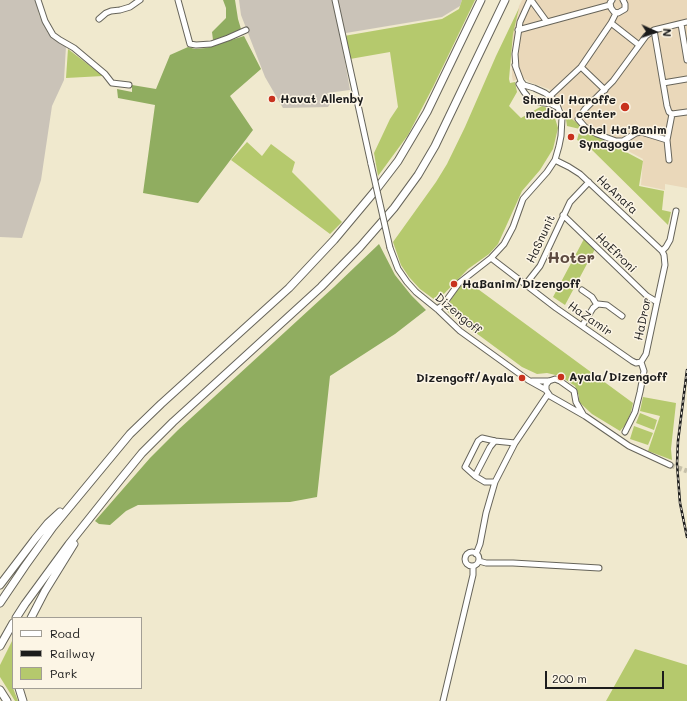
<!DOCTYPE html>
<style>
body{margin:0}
#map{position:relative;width:687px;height:701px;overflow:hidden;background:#f0e9ce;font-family:Mali,sans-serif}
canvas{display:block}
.legend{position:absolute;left:12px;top:617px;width:130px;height:72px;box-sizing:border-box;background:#fcf5e5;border:1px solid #a29e95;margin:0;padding:5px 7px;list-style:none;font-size:12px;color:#1c1c1c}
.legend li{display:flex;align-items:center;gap:8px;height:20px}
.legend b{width:20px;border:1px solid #a29e95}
.north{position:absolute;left:635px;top:12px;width:40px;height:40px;-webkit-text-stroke:3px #fcf5e5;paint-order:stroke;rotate:93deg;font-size:11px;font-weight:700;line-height:16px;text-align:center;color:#1c1c1c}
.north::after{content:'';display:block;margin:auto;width:14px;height:18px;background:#1c1c1c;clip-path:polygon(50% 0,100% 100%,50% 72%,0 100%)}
.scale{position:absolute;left:545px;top:671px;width:119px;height:18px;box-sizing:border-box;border:2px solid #1c1c1c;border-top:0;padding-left:5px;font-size:12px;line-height:14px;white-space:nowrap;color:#1c1c1c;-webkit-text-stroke:3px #fcf5e5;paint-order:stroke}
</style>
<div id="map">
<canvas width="687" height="701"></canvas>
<ul class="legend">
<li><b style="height:5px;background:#fff"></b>Road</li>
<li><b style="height:5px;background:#1c1c1c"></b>Railway</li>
<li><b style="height:11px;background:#b5c96d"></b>Park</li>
</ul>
<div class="north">N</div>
<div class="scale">200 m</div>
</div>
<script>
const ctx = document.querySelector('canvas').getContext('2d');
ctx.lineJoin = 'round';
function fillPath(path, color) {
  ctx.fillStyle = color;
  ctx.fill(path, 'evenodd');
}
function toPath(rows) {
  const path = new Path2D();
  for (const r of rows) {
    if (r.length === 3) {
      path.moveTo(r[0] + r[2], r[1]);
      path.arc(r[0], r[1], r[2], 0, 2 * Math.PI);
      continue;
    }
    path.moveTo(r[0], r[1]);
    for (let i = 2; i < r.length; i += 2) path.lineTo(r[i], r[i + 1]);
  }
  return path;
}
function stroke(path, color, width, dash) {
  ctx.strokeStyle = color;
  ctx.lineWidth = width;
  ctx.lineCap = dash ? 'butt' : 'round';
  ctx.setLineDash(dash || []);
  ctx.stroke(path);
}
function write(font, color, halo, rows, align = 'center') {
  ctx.font = font + ' Mali,sans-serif';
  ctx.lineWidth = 3;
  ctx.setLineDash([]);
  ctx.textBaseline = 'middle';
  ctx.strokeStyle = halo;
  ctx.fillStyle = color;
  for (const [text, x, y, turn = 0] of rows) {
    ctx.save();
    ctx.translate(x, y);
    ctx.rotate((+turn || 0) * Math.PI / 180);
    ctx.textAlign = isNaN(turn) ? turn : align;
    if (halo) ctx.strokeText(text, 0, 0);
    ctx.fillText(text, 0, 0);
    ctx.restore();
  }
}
fillPath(toPath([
 [522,0,687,0,687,188,665,184,665,190,641,185,643,159,572,121,549,89,529,82,527,80,522,78,513,81,512,76,513,34,519,6]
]), '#ead8ba');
fillPath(toPath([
 [0,0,36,0,39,15,48,33,55,40,66,46,64,80,52,106,41,180,22,238,0,237],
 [239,0,462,0,460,6,442,17,340,34,350,90,327,93,332,101,328,107,283,108,265,77,241,15]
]), '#cac3b8');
fillPath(toPath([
 [462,0,475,0,433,87,408,135,378,176,374,153,390,119,398,107,390,52,350,59,344,36,442,19,459,9],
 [519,8,513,34,509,79,510,83,515,82,517,92,509,106,521,118,542,106,547,108,554,115,558,128,553,149,540,170,522,191,498,244,489,254,468,269,439,299,435,300,420,289,409,277,401,265,393,242,436,182,447,164,465,127,496,56],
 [68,49,103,76,66,78],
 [565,113,573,120,594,135,643,161,639,186,664,191,662,210,671,212,668,225,587,145,577,140,580,129,567,126],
 [247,142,262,156,271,144,295,162,292,172,342,222,330,234,231,160],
 [585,237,595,249,565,305,553,297],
 [467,281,633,403,631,412,626,424,620,431,592,414,579,402,579,396,575,386,560,376,547,373,537,374,522,367,449,313,446,310,446,307,459,288],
 [643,397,676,403,671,449,672,460,648,451,660,416,640,411],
 [640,413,657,420,654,430,636,423],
 [634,426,653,433,648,445,630,439],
 [13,639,12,682,13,688,18,701,15,701,0,677,0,665],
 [635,649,687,665,687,701,606,701]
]), '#b5c96d');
fillPath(toPath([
 [223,0,235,0,238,19,241,29,235,33,213,40,212,32,226,18,226,8],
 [244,36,261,69,230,96,253,130,198,203,143,193,155,105,118,98,117,89,132,92,132,85,156,89,170,55,188,47,195,49,206,48],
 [379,244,395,275,411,295,426,310,395,334,330,376,317,497,290,502,138,505,126,511,110,525,99,524,95,521,150,458,178,430,334,287]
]), '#90ad60');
stroke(toPath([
 [670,465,687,471]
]), '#c6c0aa', 5, [5, 2.5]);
const minor = toPath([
 [38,0,45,21,53,35,60,40,74,48,105,74,112,83,129,85],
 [178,0,190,44,196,45,211,44,228,38,246,30],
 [335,0,371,164],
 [531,0,547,22],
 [612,0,610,3,611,8,614,12,618,13,625,9,625,4,623,0],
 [99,19,106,13,111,11,120,10,130,7,140,0],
 [611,23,639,45],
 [681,24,687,60],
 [518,30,610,5],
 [654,30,667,106,669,112,672,114],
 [581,67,605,90],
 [516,68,515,54,520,22,530,0],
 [663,83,687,79],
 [519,84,524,92,529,98,539,102,551,104,557,107],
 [550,96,581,67,611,23,616,13],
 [672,114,687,112],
 [667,140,641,132,636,133,623,141,616,141,597,134,585,127,578,119,585,109,613,81,646,36,654,30,687,22],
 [555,160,569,167,580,174,662,251,664,255,665,265,657,302,646,354,641,362],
 [669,160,667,140,672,114],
 [563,215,647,296,657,302],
 [390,248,398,269,407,282,416,292,437,309,460,331,528,380,546,390],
 [662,251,666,247,670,240,676,211],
 [491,258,556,308,632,361,636,363,641,362],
 [525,285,540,266,570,202,589,182],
 [582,290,592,297,597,305],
 [437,309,443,305,459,283,491,258,504,244,513,227,523,199,547,172,555,160,559,146,561,136,562,118,557,105,553,99,545,93,534,88,524,85,521,81,515,65],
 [582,326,593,308,598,304,607,305,622,316],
 [532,381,549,381,555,379,560,381,574,391,576,402,583,414],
 [549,381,546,385,546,390,550,396,585,416,629,446,670,465],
 [625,432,635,412,640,392,644,371,641,362],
 [495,441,490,447,475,476,485,482,495,482],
 [475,476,465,467,478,441,482,438,495,441,515,443],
 [472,559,7],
 [476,554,480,544,486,513,495,482,515,443,548,394],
 [479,561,486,563,513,563,599,568],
 [443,701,473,575,473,566]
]);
const highway = toPath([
 [0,585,35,539,48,523,60,512],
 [0,603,25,566,53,527,130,434,161,404,289,288,334,240,375,191,398,161,427,112,481,0],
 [16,618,25,604,69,544,120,480,142,453,173,422,321,287,360,247,394,208,418,175,435,146,505,0],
 [31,618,45,591,74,544],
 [0,646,13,623],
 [19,688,23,701],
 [0,690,7,701]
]);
stroke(minor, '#66645a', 7);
stroke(highway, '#66645a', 9);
stroke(minor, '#fff', 5);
stroke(highway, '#fff', 7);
const rail = toPath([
 [687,370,678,441,677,464,680,503,687,537]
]);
stroke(rail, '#1c1c1c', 2.5);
stroke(rail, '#fcf5e5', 1, [3]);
const minorBridge = toPath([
 [371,164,390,248]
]);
stroke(minorBridge, '#66645a', 7, []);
stroke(minorBridge, '#fff', 5);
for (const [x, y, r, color] of [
 [272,99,4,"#c8321e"],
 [625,107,5,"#c8321e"],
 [571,137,4,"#c8321e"],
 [454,284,4,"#c8321e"],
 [561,377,4,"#c8321e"],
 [522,378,4,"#c8321e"]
]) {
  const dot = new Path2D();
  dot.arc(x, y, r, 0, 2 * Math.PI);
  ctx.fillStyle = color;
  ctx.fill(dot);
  stroke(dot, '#fcf5e5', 1.5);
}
write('bold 12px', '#1c1c1c', '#fcf5e5', [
 ["Havat Allenby",280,99],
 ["Shmuel Haroffe",616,100,"right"],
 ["medical center",616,114,"right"],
 ["Ohel Ha'Banim",579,130],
 ["Synagogue",579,144],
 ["HaBanim/Dizengoff",462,284],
 ["Ayala/Dizengoff",569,377],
 ["Dizengoff/Ayala",514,378,"right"]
], 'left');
write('12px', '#1c1c1c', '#fcf5e5', [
 ["HaAnafa",617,195,43],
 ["HaSnunit",541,239,-65],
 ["HaEfroni",616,253,44],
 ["Dizengoff",458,314,40],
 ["HaZamir",590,319,35],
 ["HaDror",643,319,-78]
]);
write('bold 16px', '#5d4a40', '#fcf5e5', [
 ["Hoter",571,258]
]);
</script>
